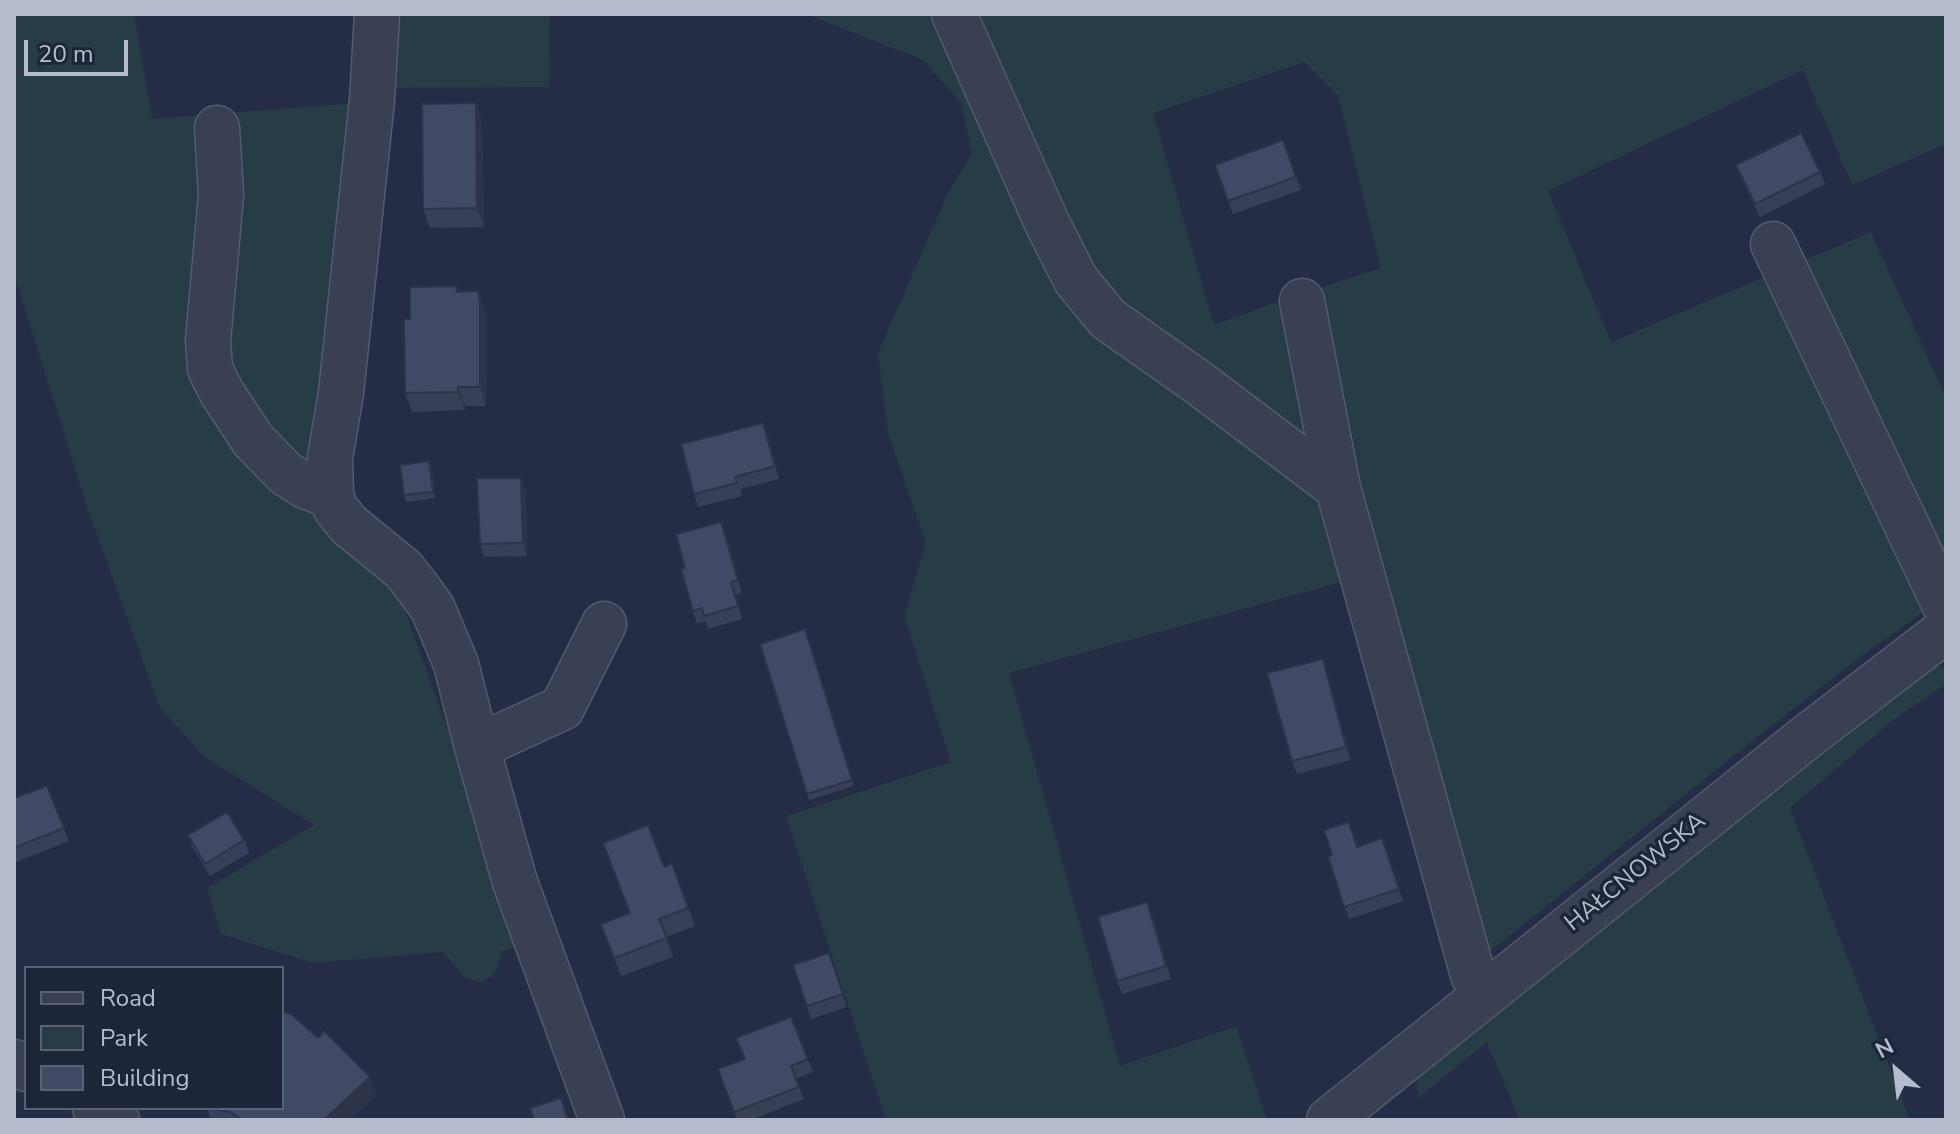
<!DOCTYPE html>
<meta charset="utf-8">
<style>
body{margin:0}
#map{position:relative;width:1960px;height:1134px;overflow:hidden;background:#242d45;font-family:"Nunito Sans",sans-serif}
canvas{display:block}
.frame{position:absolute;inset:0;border:16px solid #b6bcce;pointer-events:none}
.legend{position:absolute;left:24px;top:966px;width:260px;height:144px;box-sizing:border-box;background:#1d2539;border:2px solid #5a6175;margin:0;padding:10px 14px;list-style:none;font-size:24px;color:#b6bcce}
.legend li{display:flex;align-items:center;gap:16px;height:40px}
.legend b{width:40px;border:2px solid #5a6175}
.north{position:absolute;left:1856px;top:1030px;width:80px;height:80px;-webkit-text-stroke:6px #1d2539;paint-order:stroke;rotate:332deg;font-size:22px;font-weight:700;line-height:32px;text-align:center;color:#b6bcce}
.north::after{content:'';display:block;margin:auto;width:28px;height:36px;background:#b6bcce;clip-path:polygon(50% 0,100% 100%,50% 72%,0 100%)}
.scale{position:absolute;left:24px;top:40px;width:104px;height:36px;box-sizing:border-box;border:4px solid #b6bcce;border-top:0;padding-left:10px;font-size:24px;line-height:28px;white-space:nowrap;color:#b6bcce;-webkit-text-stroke:6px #1d2539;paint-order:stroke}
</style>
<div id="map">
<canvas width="1960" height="1134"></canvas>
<div class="frame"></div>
<ul class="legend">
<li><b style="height:10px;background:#394054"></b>Road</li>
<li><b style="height:22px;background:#263d46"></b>Park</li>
<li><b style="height:22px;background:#404a65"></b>Building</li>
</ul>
<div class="north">N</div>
<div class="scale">20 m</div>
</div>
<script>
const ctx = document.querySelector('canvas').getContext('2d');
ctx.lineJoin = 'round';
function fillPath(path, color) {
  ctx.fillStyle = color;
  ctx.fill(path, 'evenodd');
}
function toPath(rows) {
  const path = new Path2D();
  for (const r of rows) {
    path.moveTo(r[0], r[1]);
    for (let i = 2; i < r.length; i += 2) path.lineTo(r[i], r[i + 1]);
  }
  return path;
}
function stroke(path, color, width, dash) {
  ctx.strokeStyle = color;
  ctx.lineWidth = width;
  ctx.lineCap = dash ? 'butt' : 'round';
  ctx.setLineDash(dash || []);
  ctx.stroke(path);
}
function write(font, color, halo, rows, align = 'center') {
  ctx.font = font + ' "Nunito Sans",sans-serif';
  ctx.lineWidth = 7;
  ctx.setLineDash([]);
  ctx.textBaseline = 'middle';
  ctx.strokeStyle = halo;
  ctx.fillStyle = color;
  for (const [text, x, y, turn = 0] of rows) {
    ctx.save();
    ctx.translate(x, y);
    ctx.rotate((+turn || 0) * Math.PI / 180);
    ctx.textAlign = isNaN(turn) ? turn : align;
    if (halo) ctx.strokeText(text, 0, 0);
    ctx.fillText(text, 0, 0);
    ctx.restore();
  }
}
fillPath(toPath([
 [14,14,134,14,152,119,357,103,320,459,392,574,525,944,502,951,496,971,483,983,465,977,443,952,313,963,221,934,207,888,314,825,205,757,160,708,88,510,14,274],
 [387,14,550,14,549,87,384,88],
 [806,14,942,14,1040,234,1330,504,1346,581,1009,673,1120,1066,1236,1026,1267,1120,886,1120,786,816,951,762,904,616,926,543,888,433,878,353,948,193,972,153,961,103,923,60],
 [966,14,1946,14,1946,144,1852,185,1803,70,1548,191,1611,342,1871,232,1946,398,1946,596,1867,652,1762,733,1483,957,1306,292,1381,268,1338,95,1304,62,1153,113,1214,325,1293,296,1324,453,1123,313,1090,276],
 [1935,664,1946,669,1946,684,1892,721,1790,808,1910,1120,1519,1120,1487,1042,1418,1098,1416,1075,1594,928]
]), '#263d46');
const minor = toPath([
 [954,14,1047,223,1076,280,1108,319,1199,383,1338,488],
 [217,128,221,195,208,341,210,369,222,393,253,440,285,473,305,486,331,496,336,509,349,525,403,569,418,588,433,609,456,664,477,747],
 [1773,244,1946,608],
 [1302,301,1338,488,1473,975,1485,994],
 [331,496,330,458,341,393,372,100,377,14],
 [14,1062,26,1069],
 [95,1108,117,1120],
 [602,1120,515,882,477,747,562,708,604,624],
 [1329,1120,1809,735,1946,630]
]);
stroke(minor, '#545b6e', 47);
stroke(minor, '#394054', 44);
fillPath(toPath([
 [476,103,482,121,484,227,430,228,423,209],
 [1283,140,1301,190,1233,214,1215,165],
 [1736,165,1820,172,1825,184,1760,217,1741,178],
 [458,291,478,291,485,309,487,321,486,406,465,406,465,410,412,412,405,393,410,319],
 [763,423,768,435,779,479,740,489,742,496,698,507,694,494],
 [429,461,432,468,435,498,406,502,404,495],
 [521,478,526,491,527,556,484,557,480,544],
 [726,535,742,593,736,595,742,619,708,629,706,621,697,624,693,611,685,568],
 [805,629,854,786,809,800,760,644],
 [1323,659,1327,672,1351,760,1297,774,1292,761],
 [47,786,69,841,14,863,14,798],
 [188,835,244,840,249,853,210,876,193,848],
 [1382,838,1403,901,1349,919,1328,856],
 [672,863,695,926,666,937,673,957,621,976,601,924,630,913,664,867],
 [1152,915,1171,979,1122,994,1117,981],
 [829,953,847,1007,811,1019,793,965],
 [791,1017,813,1072,796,1079,804,1099,751,1120,737,1120,718,1069,744,1060],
 [318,1038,370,1077,376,1095,349,1120,211,1120,207,1108]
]), '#374057');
fillPath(toPath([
 [476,103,482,121,484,227,477,208],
 [478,291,485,309,487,321,486,406,480,387],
 [458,387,465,406,465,410,458,392],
 [763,423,768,435,779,479,775,466],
 [429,461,432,468,435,498,433,492],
 [521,478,526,491,527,556,523,543],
 [721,522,726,535,742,593,738,580],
 [1323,659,1327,672,1351,760,1346,747],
 [370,1077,376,1095,349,1120,324,1120]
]), '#2d3447');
const building = toPath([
 [476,103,477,208,423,209,422,104,476,103],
 [1801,133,1820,172,1755,204,1736,165,1801,133],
 [1283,140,1296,177,1228,201,1215,165,1283,140],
 [456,286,457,292,478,291,480,303,480,387,458,387,458,392,405,393,404,319,410,319,410,287,456,286],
 [763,423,775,466,735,477,737,483,694,494,681,444,763,423],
 [429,461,433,492,404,495,400,465,429,461],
 [477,478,521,478,523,543,480,544,477,478],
 [721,522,738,580,731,582,738,606,704,616,702,608,693,611,681,569,685,568,676,534,721,522],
 [805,629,852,780,807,794,760,644,805,629],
 [1323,659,1346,747,1292,761,1267,673,1323,659],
 [47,786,64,828,14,848,14,798,47,786],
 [227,812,244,840,205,864,188,835,227,812],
 [1349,822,1357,847,1382,838,1399,889,1344,907,1328,856,1332,855,1324,830,1349,822],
 [648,825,664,867,672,863,688,908,659,919,667,938,614,958,601,924,630,913,603,843,648,825],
 [1147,902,1166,966,1117,981,1098,917,1147,902],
 [829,953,843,994,807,1006,793,965,829,953],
 [282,1011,291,1014,318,1038,324,1031,370,1077,324,1120,242,1120,230,1112,207,1108,282,1108,282,1011],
 [791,1017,808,1059,791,1066,799,1087,734,1112,718,1069,745,1059,736,1038,791,1017],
 [561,1098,568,1120,534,1120,530,1108,561,1098]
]);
fillPath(building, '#404a65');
stroke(building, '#2d3447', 2);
write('24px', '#b6bcce', '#1d2539', [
 ["HAŁCNOWSKA",1636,873,-39]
]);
</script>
